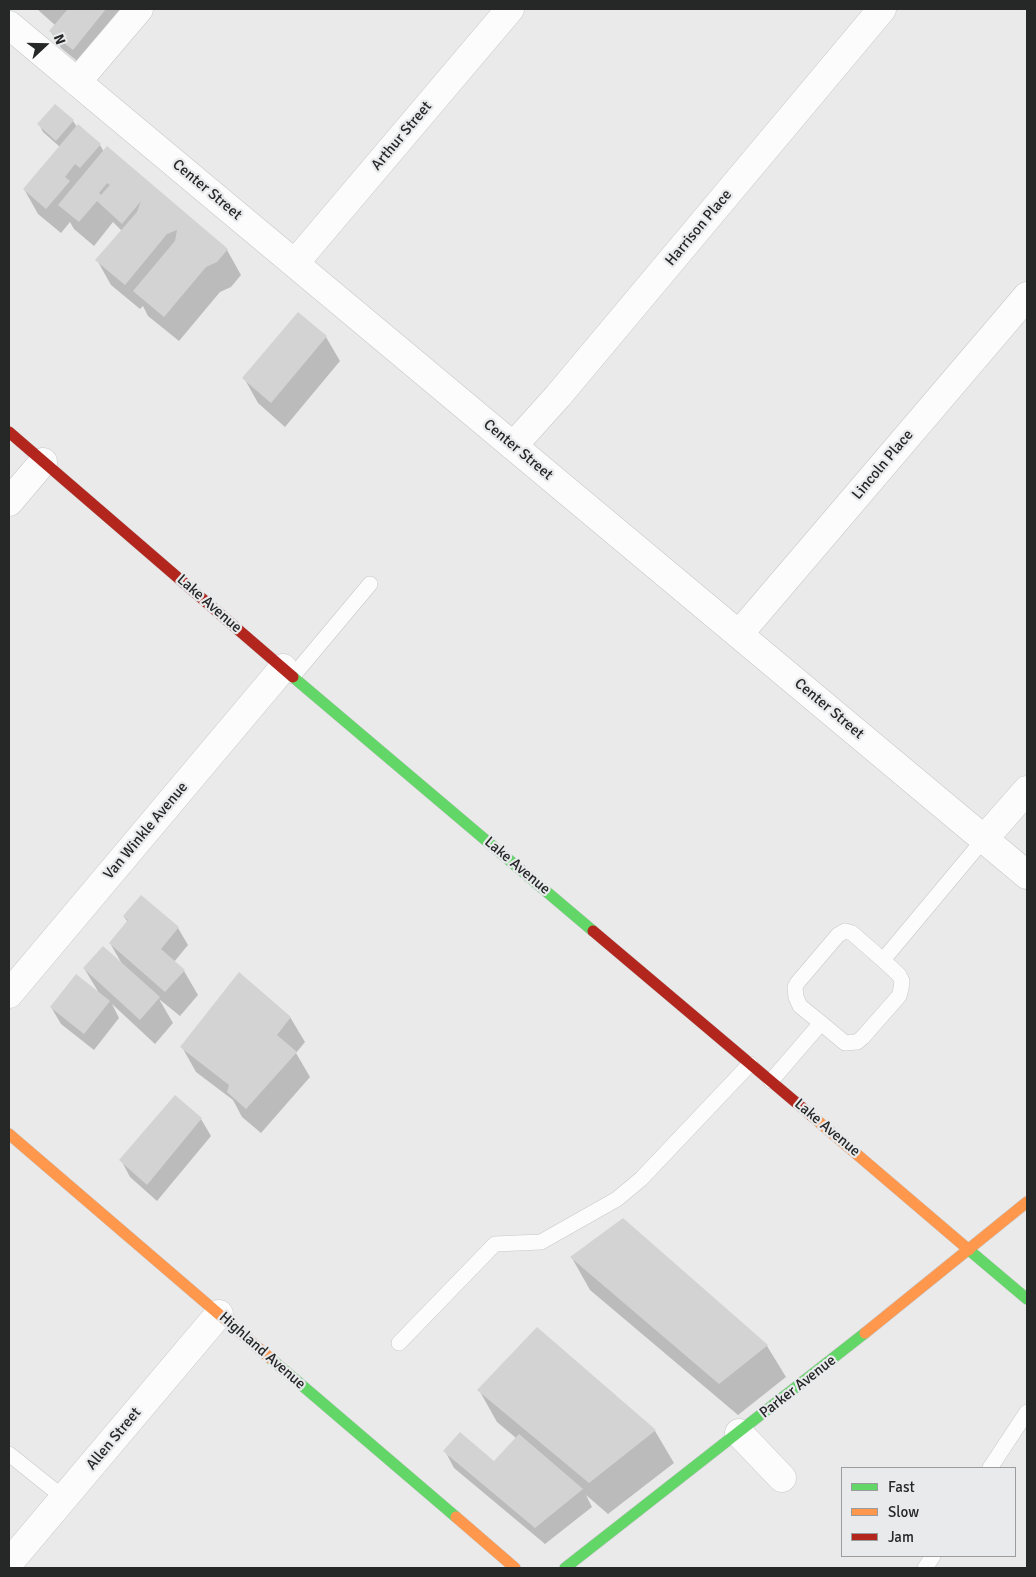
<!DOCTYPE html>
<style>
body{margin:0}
#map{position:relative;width:1036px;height:1577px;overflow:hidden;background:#eaeaeb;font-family:Signika,sans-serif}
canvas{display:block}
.frame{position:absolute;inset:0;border:10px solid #262727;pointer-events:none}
.legend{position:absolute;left:841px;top:1467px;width:175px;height:90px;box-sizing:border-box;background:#e9eaec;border:1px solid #9b9c9d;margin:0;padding:6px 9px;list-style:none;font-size:15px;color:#262727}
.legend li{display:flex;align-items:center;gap:10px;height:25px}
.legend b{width:25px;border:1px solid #9b9c9d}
.north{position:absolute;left:20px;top:20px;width:50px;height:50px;-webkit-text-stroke:4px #e9eaec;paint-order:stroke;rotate:69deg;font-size:14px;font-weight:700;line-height:20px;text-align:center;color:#262727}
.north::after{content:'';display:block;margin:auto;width:18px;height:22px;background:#262727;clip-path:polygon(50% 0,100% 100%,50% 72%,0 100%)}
</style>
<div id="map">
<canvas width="1036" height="1577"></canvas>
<div class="frame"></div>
<ul class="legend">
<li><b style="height:6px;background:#63d668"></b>Fast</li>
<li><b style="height:6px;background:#ff974d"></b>Slow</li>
<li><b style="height:6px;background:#b3261e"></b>Jam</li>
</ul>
<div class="north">N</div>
</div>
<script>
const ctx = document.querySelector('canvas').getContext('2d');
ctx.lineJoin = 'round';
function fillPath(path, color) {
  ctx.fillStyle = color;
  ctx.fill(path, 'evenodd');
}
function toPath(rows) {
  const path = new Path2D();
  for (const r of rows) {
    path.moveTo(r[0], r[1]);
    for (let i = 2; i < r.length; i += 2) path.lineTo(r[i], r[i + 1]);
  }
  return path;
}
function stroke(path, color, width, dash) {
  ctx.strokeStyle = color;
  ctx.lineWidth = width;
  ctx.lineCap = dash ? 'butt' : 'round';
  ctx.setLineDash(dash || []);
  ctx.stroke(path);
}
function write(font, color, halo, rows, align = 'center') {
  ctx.font = font + ' Signika,sans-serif';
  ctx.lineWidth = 4.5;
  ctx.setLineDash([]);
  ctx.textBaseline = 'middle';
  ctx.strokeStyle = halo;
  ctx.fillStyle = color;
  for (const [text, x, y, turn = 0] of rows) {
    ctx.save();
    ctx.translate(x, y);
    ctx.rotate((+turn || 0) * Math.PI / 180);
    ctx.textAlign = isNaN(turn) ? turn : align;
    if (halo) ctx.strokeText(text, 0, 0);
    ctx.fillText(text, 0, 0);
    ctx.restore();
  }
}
fillPath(toPath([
 [37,9,129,9,83,66,61,48,51,32,56,26],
 [55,106,73,121,77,127,100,145,104,152,153,187,227,250,241,275,231,287,220,292,179,341,148,316,143,306,140,309,111,285,97,260,122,231,113,222,94,246,74,229,70,222,61,233,38,214,24,189,60,147,43,132,39,124],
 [326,337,340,361,285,427,258,403,244,378],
 [141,896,178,928,188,945,174,962,184,971,198,995,180,1016,159,999,173,1023,155,1044,112,1004,119,1018,94,1050,61,1024,51,1007,99,993,84,968,122,964,110,943,128,922,124,917],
 [290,1017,305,1042,296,1053,310,1077,261,1133,242,1117,233,1100,196,1072,182,1047],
 [201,1119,211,1136,157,1201,130,1177,121,1160],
 [623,1219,767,1346,786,1377,738,1415,590,1290,572,1258],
 [537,1329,655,1431,674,1463,608,1514,586,1495,592,1507,545,1544,454,1468,445,1451,494,1463,516,1438,497,1422,479,1390]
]), '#0003');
fillPath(toPath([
 [68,9,106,9,73,50,49,31],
 [55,104,74,120,56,141,37,124],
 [78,124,101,144,80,168,75,164,65,177,70,181,46,209,23,189],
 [107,146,228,249,217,262,206,267,164,317,133,291,175,241,177,230,167,234,125,285,95,260,137,212,141,201,122,224,97,201,79,222,58,205],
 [107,183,110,185,101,195,99,193],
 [298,312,327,336,271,403,242,378],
 [141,895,179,927,161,949,185,970,165,992,109,943,128,920,123,916],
 [103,946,160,997,140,1020,83,968],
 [239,972,291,1017,277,1035,297,1052,246,1109,227,1092,229,1085,180,1047],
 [76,974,110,1001,84,1034,50,1007],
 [175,1095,202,1118,147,1185,119,1160],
 [623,1218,768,1345,719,1384,570,1257],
 [537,1327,656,1430,589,1483,477,1390],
 [460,1432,494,1461,519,1434,583,1489,535,1528,443,1451]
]), '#d3d3d4');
const lane = toPath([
 [293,676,370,584],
 [821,1023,845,1043,857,1042,863,1037,899,996,901,989,902,981,899,975,883,960],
 [771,1081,821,1023,800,1006,796,997,795,987,798,982,838,935,845,931,852,933,883,960,984,839],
 [399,1343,495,1244,541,1242,617,1199,641,1179,750,1064],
 [9,1454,64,1498],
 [990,1468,1027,1412],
 [925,1568,933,1556]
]);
const street = toPath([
 [9,25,1027,875],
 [77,82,139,9],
 [295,263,510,9],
 [513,446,558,396,882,9],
 [9,502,43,462],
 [739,634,1027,296],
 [984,839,1027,790],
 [9,994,283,668],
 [739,1433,782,1478],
 [9,1563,219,1314]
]);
const fast = toPath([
 [293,677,593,931],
 [969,1250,1027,1299],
 [270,1358,456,1517],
 [565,1568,865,1333]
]);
const slow = toPath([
 [812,1116,969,1250],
 [9,1134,270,1358],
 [865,1333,1027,1202],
 [456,1517,515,1568]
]);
const jam = toPath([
 [9,432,293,677],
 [593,931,812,1116]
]);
stroke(lane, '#c8c8c9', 16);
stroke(street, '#c8c8c9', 29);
stroke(fast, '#c8c8c9', 12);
stroke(slow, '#c8c8c9', 12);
stroke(jam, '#c8c8c9', 12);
stroke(lane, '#fcfcfc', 15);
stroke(street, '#fcfcfc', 28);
stroke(fast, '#63d668', 11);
stroke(slow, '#ff974d', 11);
stroke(jam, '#b3261e', 11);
write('15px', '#262727', '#e9eaec', [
 ["Arthur Street",402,136,-50],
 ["Center Street",207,190,40],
 ["Harrison Place",699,228,-50],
 ["Center Street",518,450,40],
 ["Lincoln Place",883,465,-50],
 ["Lake Avenue",209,604,41],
 ["Center Street",829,709,40],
 ["Van Winkle Avenue",146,831,-50],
 ["Lake Avenue",517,866,40],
 ["Lake Avenue",827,1128,40],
 ["Highland Avenue",262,1351,41],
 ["Parker Avenue",798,1387,-38],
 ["Allen Street",114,1439,-50]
]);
</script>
